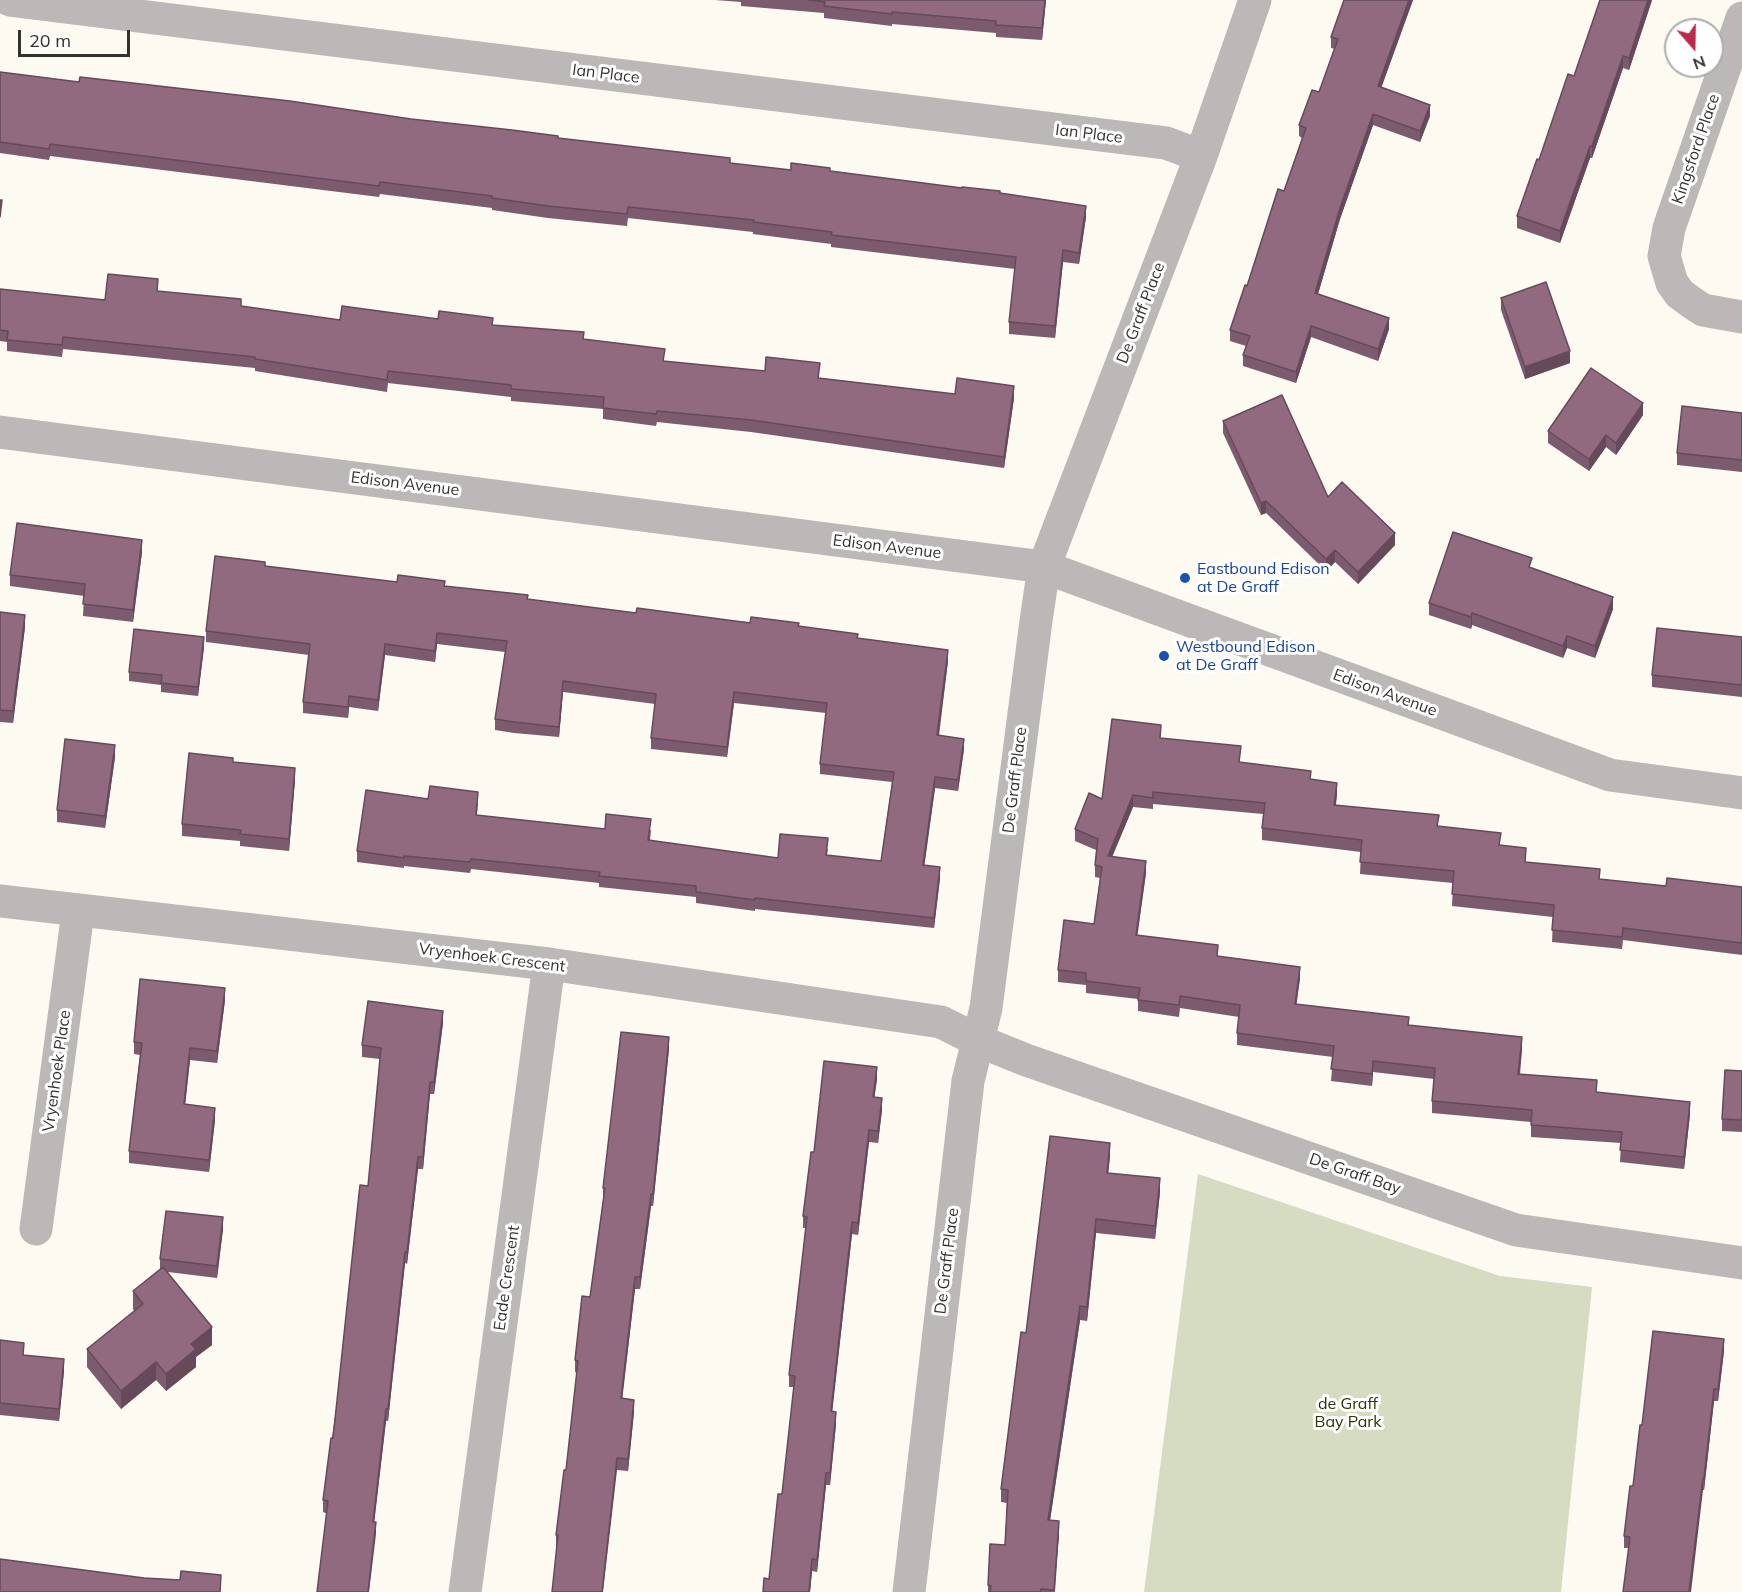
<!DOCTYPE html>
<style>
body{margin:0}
#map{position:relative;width:1742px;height:1592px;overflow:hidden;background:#fdfaf2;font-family:Mulish,sans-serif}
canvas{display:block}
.north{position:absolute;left:1664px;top:18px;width:60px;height:60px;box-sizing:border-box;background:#fff;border:2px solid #adadac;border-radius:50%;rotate:160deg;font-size:16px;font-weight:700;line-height:24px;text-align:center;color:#33322f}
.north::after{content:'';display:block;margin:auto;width:21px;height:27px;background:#bb2a4c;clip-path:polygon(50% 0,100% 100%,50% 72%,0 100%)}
.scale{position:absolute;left:18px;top:30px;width:112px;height:27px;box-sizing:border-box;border:3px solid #33322f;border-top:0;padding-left:8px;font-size:18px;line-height:21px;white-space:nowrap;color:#33322f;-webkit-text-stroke:4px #fff;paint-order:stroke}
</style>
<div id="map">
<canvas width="1742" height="1592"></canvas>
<div class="north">N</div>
<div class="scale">20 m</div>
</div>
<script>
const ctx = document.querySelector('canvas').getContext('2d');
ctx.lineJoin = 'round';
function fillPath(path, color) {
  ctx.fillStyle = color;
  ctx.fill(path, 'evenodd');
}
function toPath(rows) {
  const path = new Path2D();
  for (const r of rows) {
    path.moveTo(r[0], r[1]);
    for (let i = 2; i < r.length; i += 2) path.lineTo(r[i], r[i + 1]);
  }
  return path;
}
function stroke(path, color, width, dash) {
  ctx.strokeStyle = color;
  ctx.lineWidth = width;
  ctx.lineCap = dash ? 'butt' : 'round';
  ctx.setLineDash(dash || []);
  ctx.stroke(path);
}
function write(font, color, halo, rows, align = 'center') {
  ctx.font = font + ' Mulish,sans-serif';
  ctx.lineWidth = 6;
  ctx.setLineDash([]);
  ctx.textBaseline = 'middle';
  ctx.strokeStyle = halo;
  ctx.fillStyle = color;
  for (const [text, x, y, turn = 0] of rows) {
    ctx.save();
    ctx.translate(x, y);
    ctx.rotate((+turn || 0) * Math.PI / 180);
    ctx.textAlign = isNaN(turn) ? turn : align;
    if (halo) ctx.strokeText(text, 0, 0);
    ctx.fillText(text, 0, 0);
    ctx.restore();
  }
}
fillPath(toPath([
 [1198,1174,1500,1276,1592,1287,1561,1592,1144,1592]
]), '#d6dcc1');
stroke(toPath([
 [10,0,1166,143,1201,156],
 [1742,18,1669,228,1664,256,1672,283,1680,294,1691,302,1703,310,1742,317],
 [0,432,1044,567,1610,775,1742,793],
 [0,901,549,964,941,1022,979,1041,1026,1060,1516,1230,1742,1263],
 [36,1229,78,912],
 [465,1592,549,964],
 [909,1592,968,1081,986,1008,1036,621,1044,567,1201,156,1255,0]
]), '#bcb8b7', 33);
fillPath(toPath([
 [715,0,1046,0,1042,40,996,37,996,33,892,24,892,26,824,18,824,13,741,6,741,2],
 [1344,0,1413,0,1381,87,1430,116,1420,142,1373,125,1340,219,1318,294,1389,329,1378,361,1311,337,1296,383,1243,366,1243,355,1246,346,1230,341,1230,330,1284,191,1302,138,1299,136,1299,125,1319,92,1335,49,1331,48,1331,37],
 [1600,0,1652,0,1629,70,1623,68,1592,158,1590,158,1560,243,1517,228,1517,216,1574,76],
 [0,72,79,82,411,119,558,138,730,163,791,170,830,171,1000,193,1086,217,1079,264,1063,262,1055,338,1009,334,1009,322,1015,269,831,247,831,244,753,234,753,232,628,218,627,226,548,218,492,210,492,208,380,194,379,197,50,156,49,160,0,153],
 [0,289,105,300,158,291,241,307,340,320,438,319,493,325,584,339,665,361,820,378,955,394,1014,398,1004,468,751,432,657,422,656,426,603,419,603,409,511,401,511,397,388,383,387,392,255,371,255,368,63,349,62,357,7,351,7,342,0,341],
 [1501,298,1570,363,1525,379,1501,310],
 [1742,413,1742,472,1677,465,1677,453],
 [1643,415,1616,455,1606,447,1589,471,1548,443,1548,431],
 [1223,421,1328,497,1395,545,1358,584,1335,562,1326,571,1266,513,1261,515,1223,433],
 [142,552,133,622,83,616,84,596,10,586,10,575],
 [265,566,397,582,445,586,528,599,636,613,799,626,858,638,948,661,939,736,964,749,958,791,935,788,924,865,940,878,934,928,755,909,755,911,696,903,696,897,599,887,599,883,471,869,470,873,404,866,404,868,357,862,357,851,428,799,478,803,477,815,605,829,651,830,650,841,778,858,828,849,827,855,881,861,892,782,820,774,820,764,826,713,734,703,727,757,651,749,651,738,655,704,563,692,559,737,514,733,495,730,495,719,505,652,437,644,435,662,385,655,378,711,349,707,348,718,303,713,303,702,309,655,206,642,206,631],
 [1532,568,1613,609,1595,658,1567,648,1563,658,1472,625,1471,629,1429,615,1429,603],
 [0,612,25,627,13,723,0,722],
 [1742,637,1742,697,1652,687,1652,675],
 [204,647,198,696,161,692,161,685,129,681,129,672],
 [1161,738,1240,762,1311,779,1337,794,1336,805,1439,826,1501,845,1526,862,1600,879,1666,886,1742,887,1742,955,1623,940,1622,949,1552,942,1553,917,1452,906,1453,883,1360,874,1361,852,1262,840,1262,828,1263,814,1153,804,1153,809,1133,807,1112,856,1146,873,1137,935,1300,978,1296,1004,1409,1026,1522,1049,1520,1075,1690,1114,1684,1169,1620,1162,1621,1143,1531,1137,1531,1122,1432,1113,1432,1101,1434,1079,1373,1072,1372,1086,1331,1081,1333,1057,1237,1045,1237,1033,1239,1017,1180,1008,1179,1017,1138,1011,1138,999,1086,993,1086,985,1058,982,1058,970,1094,924,1100,878,1095,877,1095,865,1096,850,1075,841,1075,829,1102,799],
 [115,757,105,828,57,822,57,810],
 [233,762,295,780,289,851,240,846,240,841,182,836,182,824],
 [225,1000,217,1063,190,1060,185,1104,215,1120,209,1172,129,1163,129,1151,140,1055,134,1054,134,1042],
 [443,1023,434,1094,430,1094,423,1169,418,1169,407,1264,405,1263,388,1421,386,1421,374,1522,376,1534,323,1512,323,1500,368,1186,380,1059,362,1057,362,1045],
 [669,1049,653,1206,651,1206,640,1289,635,1289,622,1398,634,1412,628,1471,617,1470,556,1547,556,1535,566,1470,577,1373,575,1372,575,1360,590,1297,603,1200,603,1188],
 [1742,1071,1742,1132,1722,1131,1722,1119],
 [877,1079,874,1097,882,1110,878,1143,869,1142,858,1235,852,1234,832,1411,836,1424,830,1485,826,1485,817,1572,812,1571,810,1592,763,1592,769,1579,782,1494,794,1387,789,1387,789,1375,806,1228,803,1228,803,1216,814,1152],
 [1110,1156,1108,1173,1160,1192,1155,1239,1096,1233,1087,1321,1080,1320,1050,1520,1059,1534,1055,1592,988,1592,988,1585,1005,1545,1007,1503,1001,1502,1001,1489,1026,1333],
 [223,1229,217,1278,168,1272,212,1345,196,1357,196,1367,166,1391,156,1380,121,1409,87,1367,87,1349,134,1311,133,1309,133,1291,160,1269,160,1259],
 [0,1340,24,1355,64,1371,59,1421,0,1415],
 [1724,1351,1718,1401,1714,1401,1704,1490,1703,1490,1629,1548,1624,1548,1624,1536,1633,1486,1642,1425]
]), '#7d5b6e');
fillPath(toPath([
 [1045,0,1046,0,1042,40,1042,28],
 [1409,0,1413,0,1378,97,1378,86],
 [1648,0,1652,0,1629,70,1629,58],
 [1623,56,1623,68,1592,158,1592,146],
 [1430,105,1430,116,1420,142,1420,131],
 [1373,114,1373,125,1340,219,1315,304,1315,293,1340,208],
 [1590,146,1590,158,1560,243,1560,231],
 [1086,206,1086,217,1079,264,1079,253],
 [1063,250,1063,262,1055,338,1055,326],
 [1389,318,1389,329,1378,361,1378,349],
 [1311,326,1311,337,1296,383,1296,372],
 [1570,351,1570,363,1525,379,1525,367],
 [1014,386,1014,398,1004,468,1004,457],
 [1643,403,1643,415,1616,455,1616,443],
 [1606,435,1606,447,1589,471,1589,459],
 [1266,501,1266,513,1261,515,1261,503],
 [1395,533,1395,545,1358,584,1358,572],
 [142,540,142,552,133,622,133,610],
 [1335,550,1335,562,1326,571,1326,559],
 [1613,597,1613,609,1595,658,1595,646],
 [1472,613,1472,625,1471,629,1471,617],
 [25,615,25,627,13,723,13,711],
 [437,633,437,644,435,662,435,651],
 [1567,636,1567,648,1563,658,1563,646],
 [204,637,204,647,198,696,198,687],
 [385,644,385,655,378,711,378,700],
 [948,650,948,661,937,746,937,735],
 [563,681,563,692,559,737,559,727],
 [734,692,734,703,727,757,727,747],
 [349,696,349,707,348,718,348,707],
 [964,739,964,749,958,791,958,780],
 [115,745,115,757,105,828,105,816],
 [295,768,295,780,289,851,289,839],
 [935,777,935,788,923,876,923,865],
 [1337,783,1337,794,1334,817,1334,805],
 [1133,795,1133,807,1108,867,1108,856],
 [1146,861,1146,873,1136,946,1136,935],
 [940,867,940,878,934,928,934,918],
 [1300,967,1300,978,1295,1016,1295,1004],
 [225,988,225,1000,217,1063,217,1051],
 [443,1011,443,1023,434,1094,434,1082],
 [669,1037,669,1049,653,1206,653,1194],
 [1522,1037,1522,1049,1518,1086,1518,1074],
 [190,1048,190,1060,184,1116,184,1104],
 [1373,1061,1373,1072,1372,1086,1372,1074],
 [877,1067,877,1079,873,1109,873,1097],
 [430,1082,430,1094,423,1169,423,1157],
 [882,1098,882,1110,878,1143,878,1131],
 [1690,1102,1690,1114,1684,1169,1684,1157],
 [215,1108,215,1120,209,1172,209,1160],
 [869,1130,869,1142,858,1235,858,1223],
 [1110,1143,1110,1156,1107,1186,1107,1173],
 [418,1157,418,1169,407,1264,407,1252],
 [1160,1178,1160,1192,1155,1239,1155,1226],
 [651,1194,651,1206,640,1289,640,1277],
 [223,1217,223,1229,217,1278,217,1266],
 [1096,1219,1096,1233,1087,1321,1087,1307],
 [852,1222,852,1234,831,1423,831,1411],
 [405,1252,405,1263,388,1421,388,1409],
 [635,1277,635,1289,621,1410,621,1398],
 [1080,1306,1080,1320,1048,1534,1048,1520],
 [212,1327,212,1345,196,1357,196,1367,166,1391,166,1374,191,1344],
 [1724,1339,1724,1351,1718,1401,1718,1389],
 [64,1359,64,1371,59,1421,59,1409],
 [156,1362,156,1380,121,1409,121,1391],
 [1714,1389,1714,1401,1704,1490,1704,1478],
 [634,1400,634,1412,628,1471,628,1459],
 [386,1409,386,1421,373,1533,373,1522],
 [836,1412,836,1424,830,1485,830,1473],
 [617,1458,617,1470,603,1592,602,1592],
 [826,1473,826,1485,817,1572,817,1560],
 [1703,1478,1703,1490,1691,1592,1689,1592],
 [1059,1521,1059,1534,1054,1592],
 [376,1522,376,1534,369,1592,368,1592],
 [812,1559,812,1571,810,1592,809,1592]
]), '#664a5a');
const building = toPath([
 [808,0,1045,0,1042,28,996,25,996,21,892,12,892,14,824,6,825,2,808,0],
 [1344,0,1409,0,1378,86,1430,105,1420,131,1373,114,1340,208,1315,293,1389,318,1378,349,1311,326,1296,372,1243,355,1250,336,1230,330,1245,285,1247,286,1278,189,1284,191,1306,128,1299,125,1312,90,1319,92,1338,39,1331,37,1344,0],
 [1600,0,1648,0,1629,58,1623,56,1592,146,1590,146,1560,231,1517,216,1537,159,1539,160,1568,74,1574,76,1600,0],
 [0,72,79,82,80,77,290,101,411,119,512,130,558,136,558,138,730,158,730,163,791,170,791,163,830,168,830,171,962,188,962,187,1000,191,1000,193,1086,206,1079,253,1063,250,1055,326,1009,322,1016,257,831,235,832,232,753,222,754,220,628,207,627,214,548,206,492,198,492,196,380,182,379,186,50,144,49,149,0,142,0,72],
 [0,200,2,200,0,217,0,200],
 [108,274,158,279,157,291,241,299,241,306,340,320,342,306,438,319,439,311,493,318,492,325,584,332,583,339,665,349,663,361,765,371,766,357,820,363,818,378,955,394,957,378,1014,386,1004,457,751,420,657,411,656,414,603,408,604,397,511,389,511,385,388,371,387,380,255,359,255,357,63,337,62,345,7,340,8,331,0,330,0,289,105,300,108,274],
 [1546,282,1570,351,1525,367,1501,298,1546,282],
 [1591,368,1643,403,1616,443,1606,435,1589,459,1548,431,1591,368],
 [1282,395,1328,497,1342,482,1395,533,1358,572,1335,550,1326,559,1266,501,1261,503,1223,421,1282,395],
 [1682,406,1742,413,1742,460,1677,453,1682,406],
 [17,523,142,540,133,610,83,604,85,584,10,575,17,523],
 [1453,532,1532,558,1529,567,1613,597,1595,646,1567,636,1563,646,1472,613,1471,617,1429,603,1453,532],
 [215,556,265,562,265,566,397,582,398,575,445,581,444,586,528,595,527,599,636,613,637,608,750,623,751,617,799,623,798,626,858,634,857,638,948,650,937,735,964,739,958,780,935,777,923,865,940,867,934,918,755,898,755,900,696,892,696,886,599,876,600,872,471,859,470,862,404,856,404,858,357,851,366,790,428,799,430,786,478,792,476,815,605,829,606,814,651,819,648,840,778,858,780,834,828,838,826,855,881,861,894,772,820,764,827,703,734,692,727,747,651,738,656,694,563,681,559,727,514,722,495,719,507,641,437,633,435,651,385,644,378,700,349,696,348,707,303,702,310,644,206,631,215,556],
 [0,612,25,615,13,711,0,710,0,612],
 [1657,628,1742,637,1742,685,1652,675,1657,628],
 [134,629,204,637,198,687,161,683,162,675,129,672,134,629],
 [1112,719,1161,725,1160,738,1241,746,1239,762,1311,771,1310,779,1337,783,1334,805,1439,815,1437,826,1501,833,1499,845,1526,848,1525,862,1600,869,1599,879,1666,886,1667,878,1742,887,1742,943,1623,928,1622,937,1552,930,1554,905,1452,894,1454,871,1360,862,1362,840,1262,828,1265,803,1153,792,1153,798,1133,795,1108,856,1146,861,1136,935,1218,945,1217,956,1300,967,1295,1004,1409,1017,1408,1025,1522,1037,1518,1074,1597,1080,1596,1092,1690,1102,1684,1157,1620,1150,1622,1132,1531,1125,1532,1110,1432,1101,1435,1068,1373,1061,1372,1074,1331,1069,1334,1046,1237,1033,1240,1005,1180,996,1179,1005,1138,1000,1140,988,1086,981,1086,973,1058,970,1064,920,1094,924,1102,867,1095,865,1098,839,1075,829,1089,793,1102,799,1112,719],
 [65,739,115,745,105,816,57,810,65,739],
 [189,753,233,758,233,762,295,768,289,839,240,834,241,830,182,824,189,753],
 [140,979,225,988,217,1051,190,1048,184,1104,215,1108,209,1160,129,1151,142,1043,134,1042,140,979],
 [368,1001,443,1011,434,1082,430,1082,423,1157,418,1157,407,1252,405,1252,388,1409,386,1409,373,1522,376,1522,368,1592,317,1592,328,1501,323,1500,331,1438,333,1438,355,1231,360,1185,368,1186,381,1048,362,1045,368,1001],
 [621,1032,669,1037,653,1194,651,1194,640,1277,635,1277,621,1398,634,1400,628,1459,617,1458,602,1592,552,1592,558,1535,556,1535,564,1470,566,1470,578,1361,575,1360,582,1296,590,1297,605,1188,603,1188,621,1032],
 [824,1061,877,1067,873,1097,882,1098,878,1131,869,1130,858,1223,852,1222,831,1411,836,1412,830,1473,826,1473,817,1560,812,1559,809,1592,763,1592,764,1578,769,1579,778,1494,782,1494,795,1376,789,1375,807,1217,803,1216,811,1152,814,1152,824,1061],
 [1725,1070,1742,1071,1742,1120,1722,1119,1725,1070],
 [1050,1136,1110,1143,1107,1173,1160,1178,1155,1226,1096,1219,1087,1307,1080,1306,1048,1520,1059,1521,1054,1590,1041,1589,1040,1592,990,1592,991,1586,988,1585,990,1544,1005,1545,1008,1490,1001,1489,1021,1332,1026,1333,1050,1136],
 [166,1211,223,1217,217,1266,160,1259,166,1211],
 [163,1267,212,1327,191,1344,196,1349,166,1374,156,1362,121,1391,87,1349,143,1304,133,1291,163,1267],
 [1653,1331,1724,1339,1718,1389,1714,1389,1704,1478,1703,1478,1689,1592,1623,1592,1630,1537,1624,1536,1630,1486,1633,1486,1640,1425,1642,1425,1653,1331],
 [0,1340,24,1343,23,1355,64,1359,59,1409,0,1403,0,1340],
 [0,1559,144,1578,180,1580,181,1571,221,1575,220,1592,0,1592,0,1559]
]);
fillPath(building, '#916a80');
stroke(building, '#664a5a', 1.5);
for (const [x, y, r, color] of [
 [1185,578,6,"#1a4fb4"],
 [1164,656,6,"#1a4fb4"]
]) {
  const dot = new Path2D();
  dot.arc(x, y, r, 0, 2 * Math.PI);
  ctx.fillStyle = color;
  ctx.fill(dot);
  stroke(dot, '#fff', 2);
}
write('16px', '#33322f', '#fff', [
 ["Ian Place",606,74,7],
 ["Ian Place",1089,134,7],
 ["Kingsford Place",1696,149,-71],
 ["De Graff Place",1141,313,-69],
 ["Edison Avenue",405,484,7],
 ["Edison Avenue",887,547,7],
 ["Edison Avenue",1385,693,20],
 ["De Graff Place",1015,780,-83],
 ["Vryenhoek Crescent",492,958,7],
 ["Vryenhoek Place",57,1071,-82],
 ["De Graff Bay",1355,1174,19],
 ["De Graff Place",947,1261,-83],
 ["Eade Crescent",507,1278,-82]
]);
write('16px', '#164399', '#fff', [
 ["Eastbound Edison",1197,569],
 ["at De Graff",1197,587],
 ["Westbound Edison",1176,647],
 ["at De Graff",1176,665]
], 'left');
write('16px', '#2d3400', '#fff', [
 ["de Graff",1348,1404],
 ["Bay Park",1348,1422]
]);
</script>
